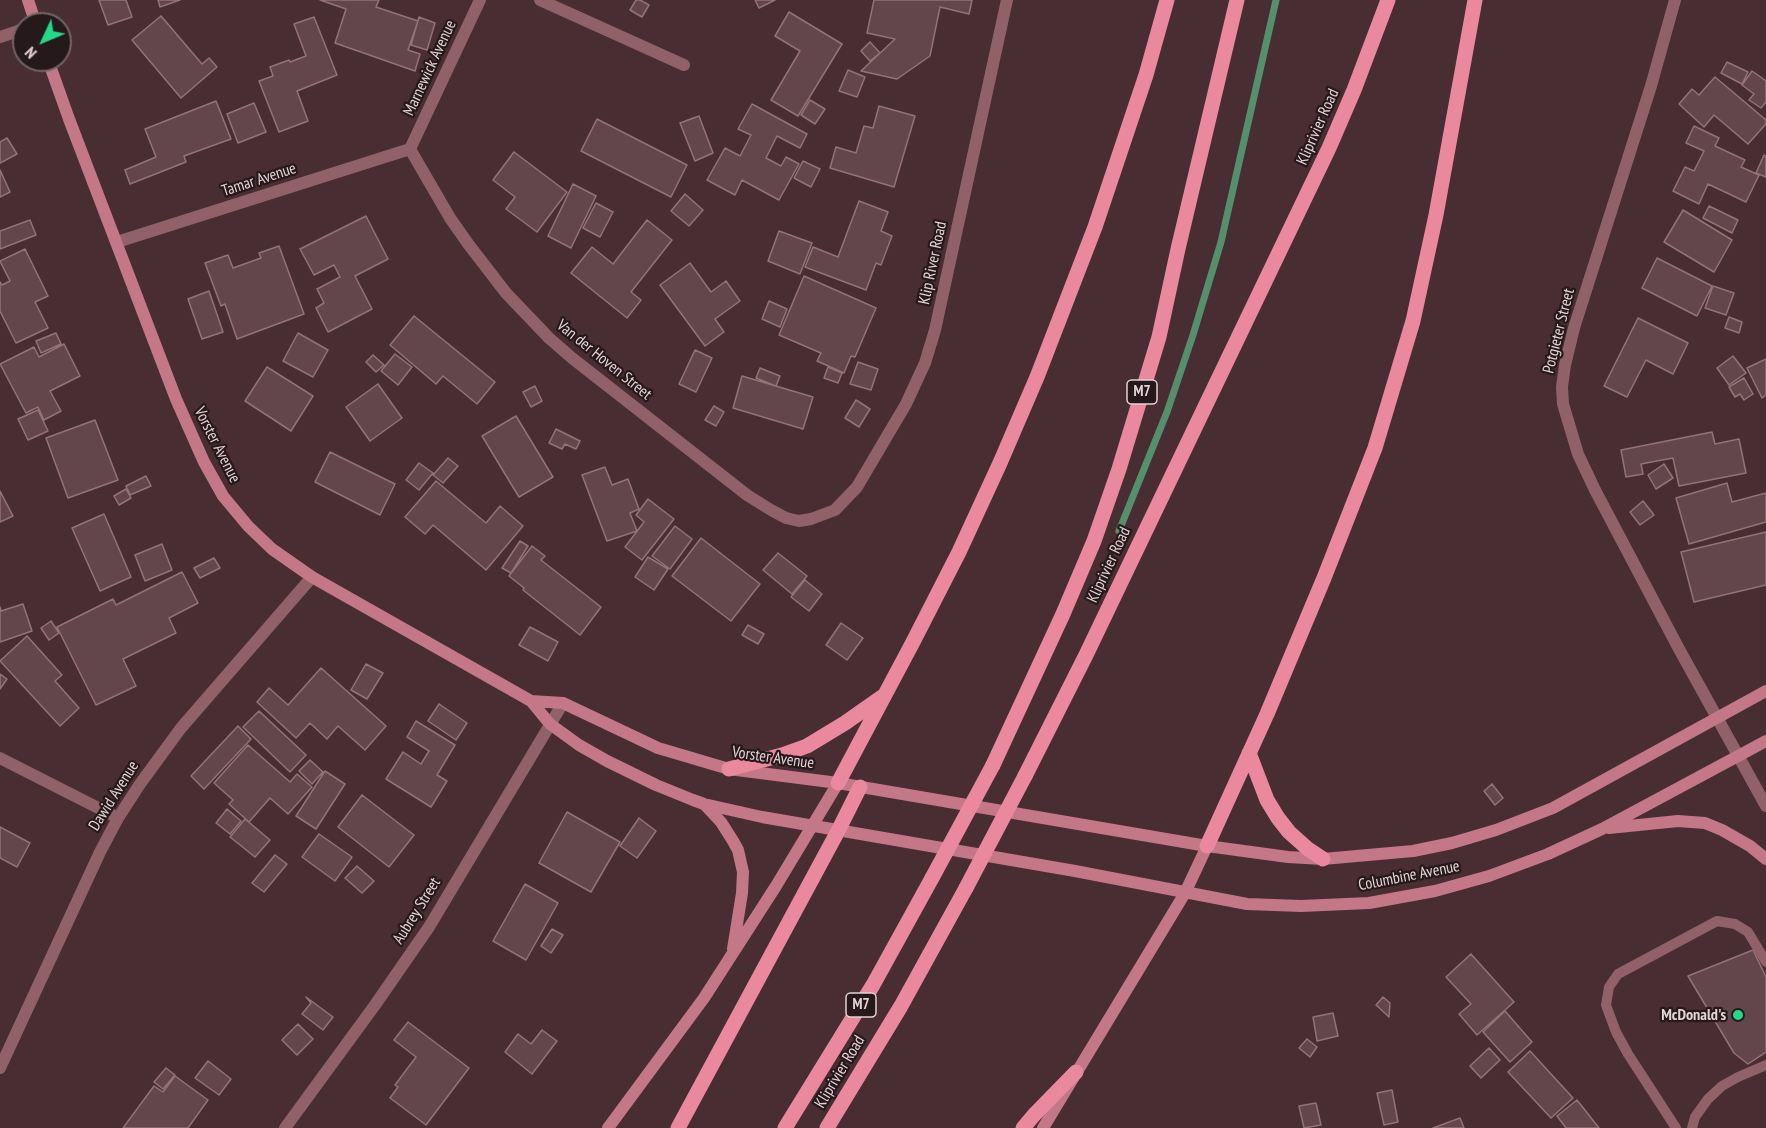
<!DOCTYPE html>
<style>
body{margin:0}
#map{position:relative;width:1766px;height:1128px;overflow:hidden;background:#482d32;font-family:"PT Sans Narrow",sans-serif}
canvas{display:block}
.north{position:absolute;left:12px;top:12px;width:60px;height:60px;box-sizing:border-box;background:#26191c;border:2px solid #726366;border-radius:50%;rotate:226deg;font-size:16px;font-weight:700;line-height:24px;text-align:center;color:#e4d2d5}
.north::after{content:'';display:block;margin:auto;width:21px;height:27px;background:#23d886;clip-path:polygon(50% 0,100% 100%,50% 72%,0 100%)}
</style>
<div id="map">
<canvas width="1766" height="1128"></canvas>
<div class="north">N</div>
</div>
<script>
const ctx = document.querySelector('canvas').getContext('2d');
ctx.lineJoin = 'round';
function toPath(rows) {
  const path = new Path2D();
  for (const r of rows) {
    path.moveTo(r[0], r[1]);
    for (let i = 2; i < r.length; i += 2) path.lineTo(r[i], r[i + 1]);
  }
  return path;
}
function stroke(path, color, width, dash) {
  ctx.strokeStyle = color;
  ctx.lineWidth = width;
  ctx.lineCap = dash ? 'butt' : 'round';
  ctx.setLineDash(dash || []);
  ctx.stroke(path);
}
function fillPath(path, color) {
  ctx.fillStyle = color;
  ctx.fill(path, 'evenodd');
}
function write(font, color, halo, rows, align = 'center') {
  ctx.font = font + ' "PT Sans Narrow",sans-serif';
  ctx.lineWidth = 4.5;
  ctx.setLineDash([]);
  ctx.textBaseline = 'middle';
  ctx.strokeStyle = halo;
  ctx.fillStyle = color;
  for (const [text, x, y, turn = 0] of rows) {
    ctx.save();
    ctx.translate(x, y);
    ctx.rotate((+turn || 0) * Math.PI / 180);
    ctx.textAlign = isNaN(turn) ? turn : align;
    if (halo) ctx.strokeText(text, 0, 0);
    ctx.fillText(text, 0, 0);
    ctx.restore();
  }
}
stroke(toPath([
 [1119,531,1167,412,1193,335,1221,242,1276,0]
]), '#54906c', 7);
const building = toPath([
 [99,0,126,0,132,17,108,25,99,0],
 [158,0,180,0,160,7,158,0],
 [320,0,379,0,376,7,418,21,408,50,420,54,415,71,335,43,346,9,320,0],
 [636,0,640,0,649,5,642,17,630,10,636,0],
 [755,0,775,0,759,8,755,0],
 [874,0,972,0,969,14,940,7,930,56,897,79,861,71,895,39,867,33,874,0],
 [789,12,842,44,798,116,771,100,800,51,775,36,789,12],
 [161,16,202,64,209,58,217,67,181,98,132,40,161,16],
 [314,17,337,75,297,91,308,121,279,132,259,81,273,76,270,67,289,60,290,62,306,56,294,24,314,17],
 [419,17,435,23,427,50,411,45,419,17],
 [870,42,880,53,870,61,861,51,870,42],
 [1727,62,1748,72,1742,84,1721,73,1727,62],
 [848,70,865,77,857,97,839,91,848,70],
 [1752,71,1766,81,1766,102,1761,108,1749,100,1754,94,1742,85,1752,71],
 [1715,77,1766,120,1766,124,1748,144,1714,115,1704,127,1679,104,1692,89,1699,95,1715,77],
 [810,100,825,109,815,124,801,115,810,100],
 [216,101,231,139,184,156,186,162,130,184,125,170,156,157,145,129,216,101],
 [254,103,266,132,238,143,227,114,254,103],
 [752,104,807,134,800,148,777,136,766,158,781,166,786,157,799,164,779,200,742,180,735,195,707,180,725,148,740,156,751,135,738,129,752,104],
 [879,106,915,116,894,187,830,168,836,147,856,153,864,126,873,128,879,106],
 [699,116,713,153,695,161,680,123,699,116],
 [597,119,687,165,671,197,581,151,597,119],
 [1694,126,1719,138,1715,146,1745,160,1741,167,1759,175,1746,202,1708,184,1699,204,1673,191,1685,167,1694,171,1704,151,1686,143,1694,126],
 [7,138,17,154,0,163,0,142,7,138],
 [514,152,567,192,537,232,506,209,515,197,493,180,514,152],
 [1764,155,1766,156,1766,177,1756,173,1764,155],
 [803,161,820,169,811,187,794,178,803,161],
 [0,170,10,192,0,197,0,170],
 [573,184,596,196,571,248,548,236,573,184],
 [685,194,703,210,689,226,671,211,685,194],
 [859,201,888,212,881,231,892,236,881,265,876,263,866,290,805,267,813,247,838,257,859,201],
 [596,203,613,212,600,237,583,228,596,203],
 [1709,206,1738,220,1732,233,1703,218,1709,206],
 [1683,210,1732,240,1714,272,1664,242,1683,210],
 [366,216,388,259,355,276,372,309,328,332,316,308,324,303,317,289,340,277,334,265,314,275,300,249,366,216],
 [30,220,36,235,0,249,0,231,30,220],
 [647,220,672,240,631,292,641,300,627,318,571,273,592,247,613,264,647,220],
 [779,231,812,243,800,274,768,261,779,231],
 [279,246,304,314,237,339,225,304,221,306,205,263,228,255,233,268,261,258,259,253,279,246],
 [25,249,48,296,35,302,48,328,16,343,0,311,0,282,2,285,10,281,0,261,25,249],
 [1657,258,1712,286,1697,316,1642,288,1657,258],
 [690,263,711,292,726,281,740,301,715,319,724,332,705,346,660,285,690,263],
 [804,276,876,308,855,357,851,356,844,373,817,361,821,353,779,335,804,276],
 [1713,286,1734,293,1726,315,1705,308,1713,286],
 [209,291,223,332,202,339,188,299,209,291],
 [769,301,787,309,780,327,762,319,769,301],
 [414,316,495,382,477,404,443,376,436,384,390,345,414,316],
 [1729,317,1742,322,1739,333,1725,328,1729,317],
 [1638,318,1688,343,1673,374,1646,360,1627,397,1604,386,1638,318],
 [56,333,61,344,41,353,36,341,56,333],
 [298,333,328,350,313,377,283,361,298,333],
 [64,344,80,376,50,391,61,411,44,420,38,407,26,413,0,364,34,347,39,357,64,344],
 [695,350,712,358,696,392,679,384,695,350],
 [395,354,412,367,398,385,381,371,395,354],
 [373,355,384,365,376,372,366,362,373,355],
 [1733,356,1746,373,1729,385,1717,368,1733,356],
 [1766,359,1766,395,1762,398,1747,368,1766,359],
 [858,362,878,369,871,390,850,384,858,362],
 [267,367,313,396,291,431,245,401,267,367],
 [828,367,842,373,838,383,824,378,828,367],
 [760,368,780,376,776,386,756,378,760,368],
 [742,376,813,397,803,429,733,408,742,376],
 [1744,378,1753,394,1744,400,1740,394,1735,397,1729,387,1744,378],
 [378,384,402,418,370,441,346,407,378,384],
 [535,386,542,401,531,407,523,392,535,386],
 [856,400,870,409,859,427,845,418,856,400],
 [714,406,724,412,716,426,705,420,714,406],
 [38,410,48,431,28,440,18,419,38,410],
 [516,416,553,477,519,497,482,436,516,416],
 [95,420,118,480,68,498,46,438,95,420],
 [556,429,580,441,576,449,565,444,562,449,549,443,556,429],
 [1712,432,1715,444,1739,439,1746,473,1679,486,1673,458,1641,464,1643,474,1626,477,1621,450,1712,432],
 [330,452,395,484,380,515,315,482,330,452],
 [448,458,458,466,443,483,433,475,448,458],
 [419,463,433,473,419,490,406,480,419,463],
 [1664,464,1673,478,1656,489,1648,475,1664,464],
 [605,467,612,485,628,479,639,509,630,513,637,531,607,541,582,475,605,467],
 [146,476,151,486,130,495,126,486,146,476],
 [436,481,486,523,500,506,523,526,486,570,433,525,425,534,405,517,436,481],
 [1727,483,1732,502,1766,493,1766,522,1689,544,1676,498,1727,483],
 [126,489,131,498,119,505,114,496,126,489],
 [0,491,13,516,0,522,0,491],
 [648,499,674,519,642,560,625,547,644,522,636,515,648,499],
 [1643,501,1654,515,1640,525,1630,512,1643,501],
 [104,514,131,577,100,591,72,528,104,514],
 [675,526,692,539,670,569,652,556,675,526],
 [1766,532,1766,585,1694,602,1681,552,1766,532],
 [701,538,760,584,731,621,672,576,701,538],
 [520,541,528,546,511,573,502,568,520,541],
 [162,544,172,570,145,581,135,555,162,544],
 [532,546,545,556,541,560,601,607,580,635,523,590,524,588,509,576,532,546],
 [778,553,807,576,792,594,763,570,778,553],
 [648,557,668,569,654,590,635,577,648,557],
 [214,558,220,568,200,578,194,568,214,558],
 [182,572,198,603,169,618,176,633,123,659,136,686,96,705,57,627,113,599,116,605,182,572],
 [805,580,822,594,809,611,791,597,805,580],
 [23,604,32,631,0,642,0,607,1,611,23,604],
 [51,621,59,633,49,640,41,628,51,621],
 [841,623,863,638,847,660,826,645,841,623],
 [748,625,764,634,758,644,742,635,748,625],
 [530,627,558,642,548,661,519,645,530,627],
 [27,636,62,675,55,681,79,708,60,726,0,661,27,636],
 [366,664,383,673,367,699,351,690,366,664],
 [321,668,386,726,365,750,338,726,327,739,310,723,296,738,257,702,269,688,288,705,321,668],
 [0,674,7,679,0,689,0,674],
 [439,704,467,723,456,740,428,721,439,704],
 [259,711,306,755,290,772,243,727,259,711],
 [416,721,455,745,437,775,447,781,431,807,386,779,403,752,421,764,429,751,407,737,416,721],
 [238,726,251,739,204,789,191,776,238,726],
 [248,745,290,782,297,774,312,787,288,814,270,798,249,822,229,804,233,800,214,783,248,745],
 [310,760,323,772,312,784,299,771,310,760],
 [325,771,345,784,316,829,296,816,325,771],
 [1492,784,1503,798,1495,805,1484,791,1492,784],
 [362,795,414,835,389,867,338,827,362,795],
 [227,809,241,821,230,834,216,823,227,809],
 [567,812,620,842,591,892,539,863,567,812],
 [639,818,656,831,637,858,620,846,639,818],
 [245,819,270,840,255,857,230,837,245,819],
 [0,827,30,843,17,867,0,858,0,827],
 [319,834,352,857,335,881,302,857,319,834],
 [275,855,287,864,264,892,252,883,275,855],
 [357,866,374,881,362,893,345,878,357,866],
 [525,884,558,903,526,960,493,941,525,884],
 [552,929,563,935,551,953,541,946,552,929],
 [1753,950,1766,977,1766,1052,1748,1064,1734,1053,1688,976,1753,950],
 [1471,954,1514,1002,1477,1035,1459,1014,1471,1004,1446,977,1471,954],
 [306,997,333,1017,323,1030,302,1014,311,1003,306,997],
 [1383,997,1390,1003,1389,1017,1376,1005,1383,997],
 [1505,1011,1532,1042,1510,1062,1483,1032,1505,1011],
 [1333,1013,1338,1036,1317,1041,1313,1017,1333,1013],
 [408,1022,469,1068,426,1125,390,1098,398,1087,395,1085,416,1057,394,1040,408,1022],
 [298,1024,313,1039,297,1055,282,1040,298,1024],
 [542,1030,557,1041,532,1074,505,1052,518,1034,531,1044,542,1030],
 [1307,1039,1317,1047,1310,1057,1299,1048,1307,1039],
 [1489,1048,1500,1060,1481,1078,1470,1066,1489,1048],
 [1530,1051,1573,1098,1551,1118,1508,1072,1530,1051],
 [208,1061,231,1079,219,1095,195,1078,208,1061],
 [166,1068,175,1075,163,1089,154,1082,166,1068],
 [175,1076,208,1100,188,1128,123,1128,154,1086,163,1092,175,1076],
 [1392,1090,1398,1122,1384,1125,1377,1093,1392,1090],
 [1577,1100,1599,1128,1566,1128,1557,1116,1577,1100],
 [1316,1103,1321,1125,1304,1128,1299,1106,1316,1103],
 [1460,1118,1464,1128,1433,1128,1460,1118]
]);
fillPath(building, '#63464b');
stroke(building, '#937278', 1.5);
stroke(toPath([
 [1676,1128,1628,1054,1616,1032,1606,1005,1609,987,1618,974,1717,921,1735,924,1748,932,1766,962],
 [1692,1128,1695,1117,1708,1099,1722,1086,1738,1077,1766,1065]
]), '#91616a', 10);
stroke(toPath([
 [540,0,684,65],
 [1675,0,1651,86,1574,328,1565,365,1562,387,1563,404,1578,454,1595,490,1679,649,1766,806],
 [0,37,24,29],
 [410,149,450,218,469,245,506,293,549,338,572,358,747,495,771,510,786,518,799,521,811,519,835,510,857,487,906,404,925,363,935,330,1007,0],
 [410,149,480,0],
 [117,242,410,149],
 [0,758,118,818],
 [0,1068,100,852,118,818,140,784,181,728,312,577],
 [285,1128,375,1005,429,927,563,703]
]), '#91616a', 12);
stroke(toPath([
 [28,0,36,24],
 [48,60,69,119,176,399,204,462,223,496,248,526,272,549,312,577,531,701,550,724,579,745,607,761,656,785,693,800,704,804,762,817,1075,871,1247,904,1301,906,1369,903,1435,891,1489,876,1548,854,1602,829,1766,741],
 [531,701,563,703,658,748,729,769,838,783,1207,846,1288,857,1323,859,1413,851,1452,843,1496,830,1553,808,1766,691],
 [704,804,721,822,733,841,738,850,743,872,742,893,733,949],
 [1609,828,1678,821,1705,823,1722,830,1750,846,1766,859],
 [608,1128,704,998,776,886,838,783],
 [1043,1128,1185,893,1207,846]
]), '#c37787', 12);
stroke(toPath([
 [1249,753,1267,800,1278,818,1289,832,1308,849,1323,859],
 [993,765,1063,614,1094,541,1119,469,1159,337,1178,249,1237,0],
 [729,769,782,755,807,746,845,723,882,697],
 [1025,776,1086,655,1329,148,1354,90,1388,0],
 [838,783,913,642,959,552,1000,463,1037,377,1095,227,1146,75,1167,0],
 [1207,846,1267,714,1324,578,1375,448,1413,321,1436,215,1475,0],
 [678,1128,838,831,860,787],
 [785,1128,873,985,932,878],
 [827,1128,901,1006,966,888],
 [1023,1128,1034,1115,1076,1072]
]), '#ea889d', 15);
stroke(toPath([
 [932,878,993,765],
 [966,888,1025,776]
]), '#ea889d', 15);
for (const [x, y, r, color] of [
 [1738,1015,6,"#23d886"]
]) {
  const dot = new Path2D();
  dot.arc(x, y, r, 0, 2 * Math.PI);
  ctx.fillStyle = color;
  ctx.fill(dot);
  stroke(dot, '#26191c', 2);
}
for (const [x, y, w] of [
 [1142,392,30],
 [861,1005,30]
]) {
  const box = new Path2D();
  box.roundRect(x - w / 2, y - 12, w, 24, 4.5);
  ctx.fillStyle = '#26191c';
  ctx.fill(box);
  stroke(box, '#e4d2d5', 1.5);
}
write('bold 15px', '#e4d2d5', null, [
 ["M7",1142,392],
 ["M7",861,1005]
]);
write('16px', '#e4d2d5', '#26191c', [
 ["Marnewick Avenue",430,68,-65],
 ["Kliprivier Road",1318,127,-66],
 ["Tamar Avenue",259,180,-18],
 ["Klip River Road",933,263,-78],
 ["Potgieter Street",1559,331,-76],
 ["Van der Hoven Street",604,360,39],
 ["Vorster Avenue",217,445,63],
 ["Kliprivier Road",1109,565,-65],
 ["Vorster Avenue",773,758,8],
 ["Dawid Avenue",114,796,-58],
 ["Columbine Avenue",1409,876,-11],
 ["Aubrey Street",417,911,-58],
 ["Kliprivier Road",840,1072,-59]
]);
write('bold 16px', '#e4d2d5', '#26191c', [
 ["McDonald's",1726,1015]
], 'right');
</script>
